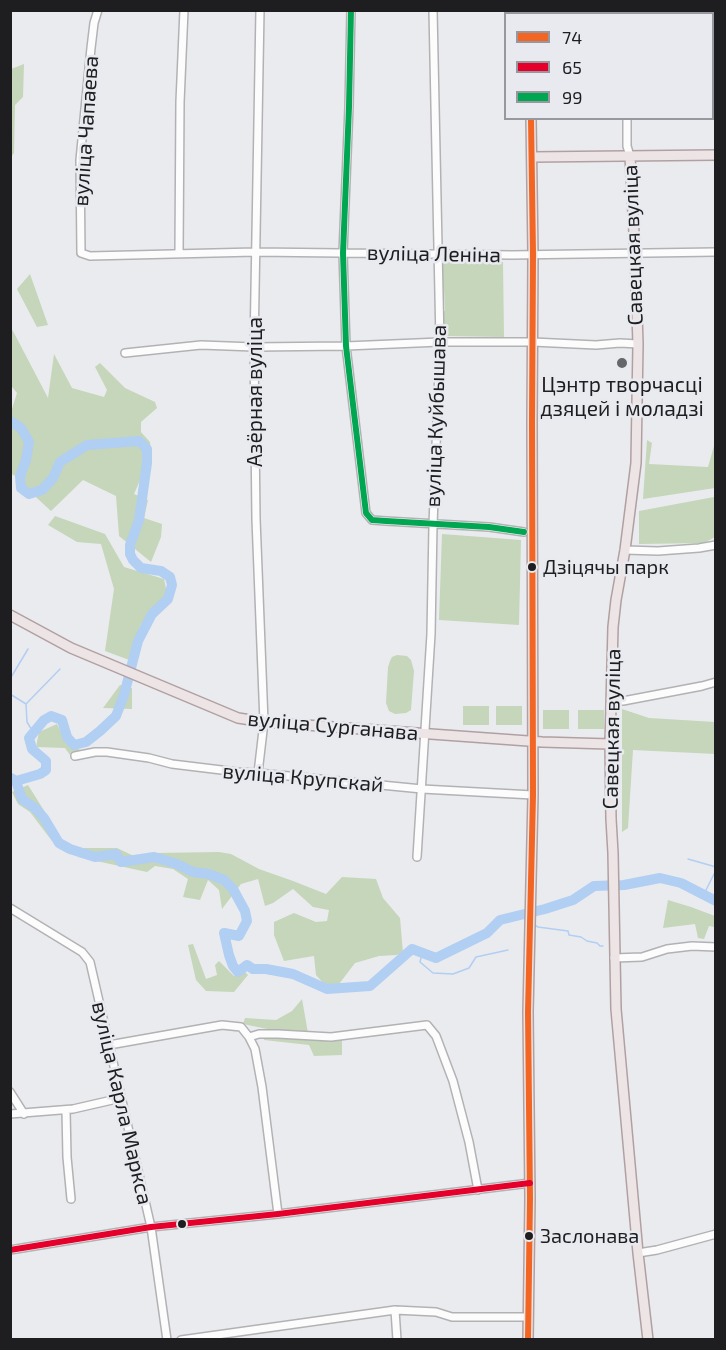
<!DOCTYPE html>
<meta charset="utf-8">
<style>
body{margin:0}
#map{position:relative;width:726px;height:1350px;overflow:hidden;background:#eaebee;font-family:"Exo 2",sans-serif}
canvas{display:block}
.frame{position:absolute;inset:0;border:12px solid #1e1e20;pointer-events:none}
.legend{position:absolute;left:504px;top:12px;width:210px;height:108px;box-sizing:border-box;background:#e8eaf0;border:2px solid #97989d;margin:0;padding:8px 10px;list-style:none;font-size:18px;color:#1e1e20}
.legend li{display:flex;align-items:center;gap:12px;height:30px}
.legend b{width:30px;border:2px solid #97989d}
</style>
<div id="map">
<canvas width="726" height="1350"></canvas>
<div class="frame"></div>
<ul class="legend">
<li><b style="height:8px;background:#f26522"></b>74</li>
<li><b style="height:8px;background:#e4002b"></b>65</li>
<li><b style="height:8px;background:#00a651"></b>99</li>
</ul>
</div>
<script>
const ctx = document.querySelector('canvas').getContext('2d');
ctx.lineJoin = 'round';
function fillPath(path, color) {
  ctx.fillStyle = color;
  ctx.fill(path, 'evenodd');
}
function toPath(rows) {
  const path = new Path2D();
  for (const r of rows) {
    path.moveTo(r[0], r[1]);
    for (let i = 2; i < r.length; i += 2) path.lineTo(r[i], r[i + 1]);
  }
  return path;
}
function stroke(path, color, width, dash) {
  ctx.strokeStyle = color;
  ctx.lineWidth = width;
  ctx.lineCap = dash ? 'butt' : 'round';
  ctx.setLineDash(dash || []);
  ctx.stroke(path);
}
function write(font, color, halo, rows, align = 'center') {
  ctx.font = font + ' "Exo 2",sans-serif';
  ctx.lineWidth = 5;
  ctx.setLineDash([]);
  ctx.textBaseline = 'middle';
  ctx.strokeStyle = halo;
  ctx.fillStyle = color;
  for (const [text, x, y, turn = 0] of rows) {
    ctx.save();
    ctx.translate(x, y);
    ctx.rotate((+turn || 0) * Math.PI / 180);
    ctx.textAlign = isNaN(turn) ? turn : align;
    if (halo) ctx.strokeText(text, 0, 0);
    ctx.fillText(text, 0, 0);
    ctx.restore();
  }
}
fillPath(toPath([
 [24,64,23,97,15,105,14,153,11,157,11,69],
 [443,262,503,262,504,337,446,336,444,335,444,311,445,311,444,289,442,289,442,267],
 [30,274,48,325,37,327,17,289],
 [11,329,13,331,48,398,54,354,72,388,104,397,107,390,95,367,100,363,125,388,155,402,157,408,141,422,141,432,150,442,151,455,134,494,148,500,144,518,162,524,161,537,151,562,119,536,116,496,83,480,51,511,25,487,24,478,13,475,11,473,11,412,17,393,12,387,11,389],
 [647,440,652,443,649,464,708,467,714,446,715,447,715,488,643,499],
 [714,497,716,497,715,537,704,543,639,544,639,511],
 [55,516,105,534,124,567,164,579,167,593,140,626,132,661,105,651,114,589,101,544,77,542,48,525],
 [442,534,521,540,519,625,439,620],
 [397,655,407,656,411,660,414,671,411,710,406,713,395,714,389,711,386,703,388,667,390,661,392,657],
 [120,685,132,688,132,709,103,708],
 [463,706,489,706,489,725,463,725],
 [496,706,522,706,522,725,496,725],
 [622,709,649,718,715,722,716,754,633,750,628,828,622,832],
 [543,710,569,710,569,729,543,729],
 [578,710,604,710,604,729,578,729],
 [57,724,63,736,70,747,80,749,70,755,65,748,36,747,39,732],
 [28,785,60,836,52,841,30,812,18,804,12,792],
 [84,848,117,848,138,858,153,853,219,852,231,854,259,869,293,881,326,894,342,877,376,879,383,898,400,918,403,953,396,955,379,956,355,963,339,984,325,985,316,975,314,956,284,961,274,935,274,922,294,913,316,922,327,921,329,910,313,907,293,889,273,903,265,906,258,879,241,884,222,909,219,890,208,880,200,900,183,897,188,879,173,869,155,866,147,872,78,857],
 [668,900,691,907,715,916,715,927,709,926,704,939,698,938,695,924,663,928],
 [193,944,206,979,217,975,215,965,219,961,234,976,245,972,248,975,234,992,206,991,196,980,188,945],
 [302,999,308,1033,282,1032,243,1024,245,1018,276,1020,292,1011],
 [264,1037,342,1040,342,1055,314,1056,309,1045,264,1040]
]), '#c5d6ba');
stroke(toPath([
 [10,679,28,649],
 [10,694,26,704,27,722,33,732],
 [26,704,60,669],
 [688,859,716,867],
 [704,894,716,870],
 [519,915,527,920],
 [533,924,538,927,568,931,569,935,581,937,587,941,597,943,600,946,603,946],
 [422,954,420,962,433,973,453,974,469,968,476,957,508,950]
]), '#b1cef3', 1.5);
stroke(toPath([
 [10,421,21,428,29,442,26,460,20,476,21,488,29,494,42,490,53,478,60,462,87,445,139,441,147,449,147,463,139,520,130,545,130,554,133,560,141,568,161,571,170,577,172,585,168,599,152,614,138,641,124,695,116,716,100,731,86,742,74,745,67,737,62,720,51,716,44,720,29,738,32,749,46,761,46,770,40,774,16,781,11,778],
 [16,781,22,799,35,808,44,818,59,843,70,849,95,857,116,854,121,862,154,857,177,864,193,872,209,874,224,880,233,889,245,911,247,921,239,936,224,933,229,955,233,966,238,972,247,965,253,969,266,969,293,974,327,989,370,986,412,949,436,958,487,933,500,920,545,909,573,900,594,886,624,885,660,878,681,883,716,901]
]), '#b1cef3', 10);
const minor = toPath([
 [98,10,94,23,91,48,80,160,81,253,90,256,255,252,512,255,716,252],
 [351,10,349,107,343,253,346,346,366,513,372,520,386,521,489,527,524,532],
 [659,14,659,10],
 [712,72,716,72],
 [627,118,627,146,630,156],
 [179,253,180,102,184,10],
 [125,353,201,345,254,347,346,346,440,342,533,342,596,345,620,343,638,344],
 [625,550,658,551,699,548,716,545],
 [611,701,623,701,702,686,716,682],
 [75,756,95,752,107,752,149,758,172,764,238,772,258,773,422,789,533,795],
 [258,773,264,722,256,519,254,347,260,10],
 [417,857,431,634,433,525,440,342,433,10],
 [10,908,82,952,90,962,151,1227,167,1340],
 [614,958,642,957,667,949,692,946,716,947],
 [249,1037,259,1034,278,1034,331,1037,427,1025,436,1036,453,1081,469,1142,478,1190],
 [109,1045,222,1025,241,1027,249,1037,255,1049,262,1087,278,1214],
 [10,1092,24,1114],
 [66,1110,67,1157,71,1199],
 [10,1114,73,1109,121,1098],
 [10,1250,151,1227,278,1214,530,1183],
 [638,1253,657,1250,716,1234],
 [395,1310,397,1340],
 [181,1340,395,1310,436,1312,452,1317,528,1317]
]);
const major = toPath([
 [528,10,528,14],
 [630,156,635,253,638,344,636,463,625,550,616,600,613,627,610,744,611,819,613,853,616,1009,638,1253,648,1340],
 [532,157,716,155],
 [10,615,71,648,238,718,264,722,542,742,610,744],
 [528,1340,530,1198,528,1012,533,795,532,422,533,254,531,118]
]);
stroke(minor, '#b2b2b5', 10);
stroke(major, '#b1a0a2', 12);
stroke(minor, '#fcfcfc', 7);
stroke(major, '#ede4e5', 9);
stroke(toPath([
 [528,1340,530,1198,528,1012,533,795,532,422,533,254,531,118]
]), '#f26522', 6);
stroke(toPath([
 [10,1250,151,1227,278,1214,530,1183]
]), '#e4002b', 6);
stroke(toPath([
 [351,10,349,107,343,253,346,346,366,513,372,520,386,521,489,527,524,532]
]), '#00a651', 6);
for (const [x, y, r, color] of [
 [622,363,6,"#656668"],
 [532,567,5,"#1e1e20"],
 [182,1224,5,"#1e1e20"],
 [529,1236,5,"#1e1e20"]
]) {
  const dot = new Path2D();
  dot.arc(x, y, r, 0, 2 * Math.PI);
  ctx.fillStyle = color;
  ctx.fill(dot);
  stroke(dot, '#e8eaf0', 2);
}
write('20px', '#1e1e20', '#e8eaf0', [
 ["Дзіцячы парк",543,567],
 ["Заслонава",540,1236]
], 'left');
write('21px', '#1e1e20', '#e8eaf0', [
 ["вуліца Чапаева",86,131,-86],
 ["Савецкая вуліца",633,245,-92],
 ["вуліца Леніна",434,254,1],
 ["Азёрная вуліца",255,392,-90],
 ["вуліца Куйбышава",436,416,-88],
 ["вуліца Сурганава",333,726,5],
 ["Савецкая вуліца",612,729,-89],
 ["вуліца Крупскай",303,778,5],
 ["вуліца Карла Маркса",122,1103,77]
]);
write('21px', '#1e1e20', '#e8eaf0', [
 ["Цэнтр творчасці",622,385],
 ["дзяцей і моладзі",622,409]
]);
</script>
